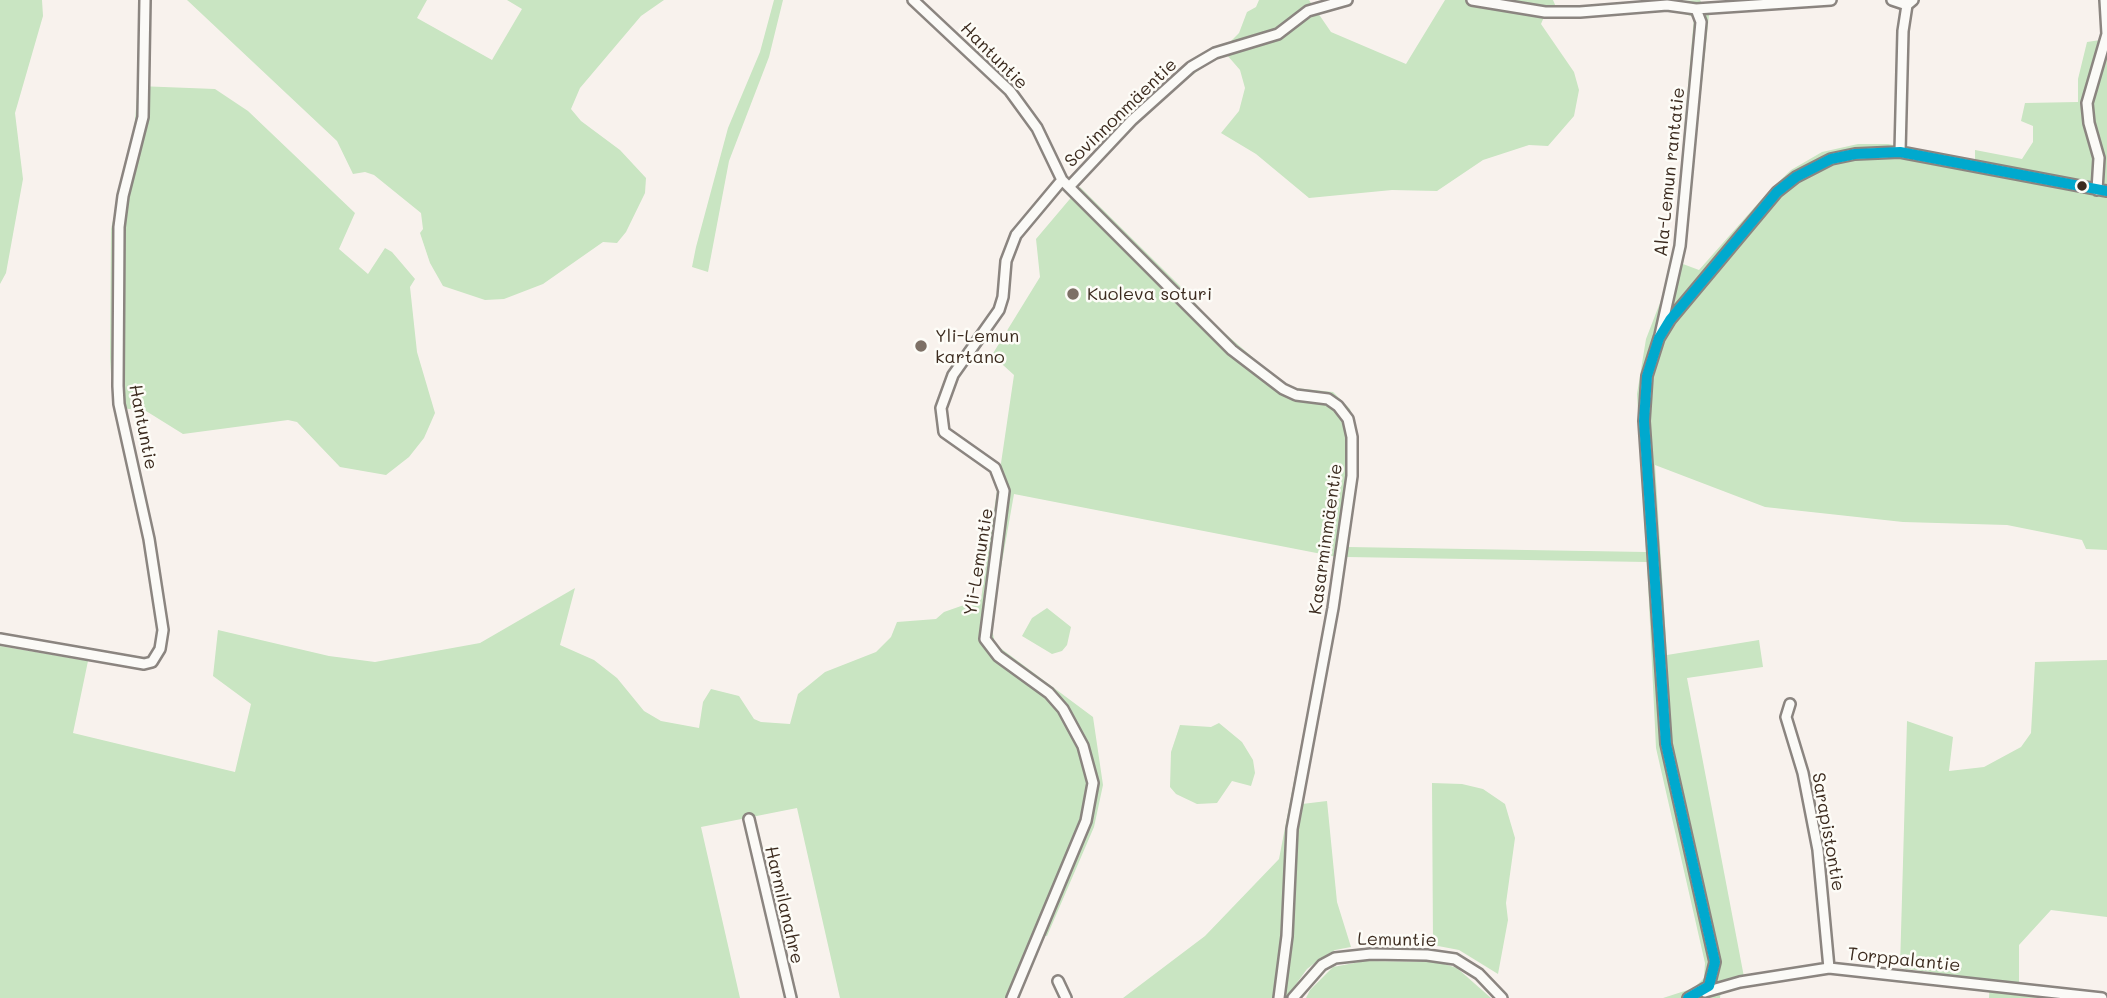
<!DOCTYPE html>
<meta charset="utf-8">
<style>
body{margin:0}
canvas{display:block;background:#f8f2ed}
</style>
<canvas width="2107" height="998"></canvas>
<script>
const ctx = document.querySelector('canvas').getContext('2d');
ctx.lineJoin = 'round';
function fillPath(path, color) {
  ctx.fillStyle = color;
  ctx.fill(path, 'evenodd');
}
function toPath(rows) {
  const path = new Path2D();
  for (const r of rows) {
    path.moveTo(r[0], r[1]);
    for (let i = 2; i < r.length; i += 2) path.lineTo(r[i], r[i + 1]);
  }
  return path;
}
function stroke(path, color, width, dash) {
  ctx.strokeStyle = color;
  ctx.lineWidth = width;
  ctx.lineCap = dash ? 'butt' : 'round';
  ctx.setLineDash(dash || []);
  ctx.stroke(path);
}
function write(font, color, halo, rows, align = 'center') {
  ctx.font = font + ' Mali,sans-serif';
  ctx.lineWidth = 5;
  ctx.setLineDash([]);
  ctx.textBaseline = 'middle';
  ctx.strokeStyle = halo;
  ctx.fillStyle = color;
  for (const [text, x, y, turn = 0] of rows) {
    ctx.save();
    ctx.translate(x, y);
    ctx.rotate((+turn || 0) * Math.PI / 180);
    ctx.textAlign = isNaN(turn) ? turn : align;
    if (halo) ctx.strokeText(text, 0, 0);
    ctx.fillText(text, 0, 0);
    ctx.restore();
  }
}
fillPath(toPath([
 [0,0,42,0,43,16,15,113,23,179,6,273,0,284],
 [187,0,427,0,417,18,492,60,522,9,507,0,664,0,641,16,580,88,571,109,581,121,620,150,646,178,645,193,626,232,617,243,603,242,543,284,504,299,485,300,443,286,430,263,420,233,423,229,421,213,374,175,365,172,353,174,337,141],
 [774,0,783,0,769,57,729,161,708,272,692,267,696,247,728,128,760,52],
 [1259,0,1309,0,1331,32,1406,64,1445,0,1553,0,1556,7,1700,0,1709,15,1683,264,1699,270,1768,192,1791,170,1822,152,1858,144,1888,144,1975,160,1975,150,2022,159,2033,142,2033,126,2021,121,2025,103,2078,102,2078,79,2087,42,2107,39,2107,550,2086,549,2082,540,2007,525,1903,522,1765,507,1655,465,1667,655,1759,640,1763,667,1687,678,1744,977,1722,983,1720,998,1663,998,1694,988,1704,978,1705,963,1656,748,1647,562,1347,557,1302,804,1327,801,1337,902,1351,947,1335,950,1320,959,1307,969,1286,998,1123,998,1205,936,1279,859,1337,557,1014,494,991,624,995,644,1093,717,1103,785,1094,827,1047,936,1033,934,1007,998,840,998,797,808,701,827,740,998,0,998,0,646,88,661,73,733,235,772,251,704,213,676,218,630,329,656,375,662,480,643,575,588,560,645,594,660,617,678,644,711,661,721,699,728,703,702,711,689,739,696,754,719,761,722,790,724,798,694,825,672,876,652,891,637,897,622,936,619,944,612,981,599,1014,375,992,355,1040,277,1036,239,1080,187,1179,285,1213,323,1287,387,1333,392,1350,409,1355,426,1357,477,1348,547,1646,552,1637,394,1646,339,1668,282,1674,246,1694,17,1675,11,1544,17,1541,24,1574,72,1579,90,1574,116,1548,146,1529,145,1483,160,1437,191,1392,190,1309,198,1256,154,1221,133,1239,111,1245,88,1240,70,1227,55,1207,64,1162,98,1104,154,1097,148,1184,66,1228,44,1239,33,1247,12,1256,7],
 [138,86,215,89,248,111,355,213,339,249,368,274,385,248,392,252,415,279,410,287,417,352,435,413,424,438,409,457,386,475,340,467,297,422,288,420,183,434,146,411,113,407,110,358,111,229,134,131],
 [1047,608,1071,627,1067,645,1062,651,1052,654,1022,636,1032,618],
 [2107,660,2107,917,2051,910,2019,945,2019,994,2047,998,1989,998,1990,980,1900,968,1907,721,1953,737,1949,771,1984,767,2021,747,2031,733,2035,662],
 [1219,723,1242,742,1253,760,1255,773,1251,786,1232,781,1217,803,1197,804,1176,794,1170,787,1171,752,1180,725,1211,727],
 [1432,783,1462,784,1483,789,1505,804,1515,838,1506,903,1508,920,1498,974,1459,950,1433,945],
 [1365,961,1438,962,1457,968,1491,998,1306,998,1310,990,1333,967]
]), '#c9e5c2');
const minor = toPath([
 [913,0,1010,91,1037,128,1062,180,1232,350,1283,389,1296,395,1328,399,1338,406,1348,419,1352,437,1352,476,1333,608,1292,829,1287,936,1279,998],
 [1472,0,1545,12,1580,12,1667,5,1696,9,1831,0],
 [1892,0,1907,5,1913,0],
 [1900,152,1903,31,1907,5],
 [1070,186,1132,120,1191,67,1215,53,1278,34,1308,11,1347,0],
 [2097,190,2099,158,2089,123,2087,103,2107,34,2105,0],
 [1660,335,1680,246,1701,22,1696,9],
 [0,639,144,664,152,662,160,649,163,630,149,539,119,404,118,386,119,227,123,196,143,117,145,0],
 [1790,704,1786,717,1803,773,1818,850,1829,968],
 [749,819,791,998],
 [1058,981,1066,998],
 [1705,992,1740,982,1829,968,2102,998],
 [1012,998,1086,821,1093,783,1083,746,1063,709,1049,693,998,656,985,639,1004,491,995,468,944,432,941,408,953,375,999,310,1003,297,1006,261,1016,235,1062,180],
 [1293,998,1322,965,1335,958,1371,954,1427,955,1455,959,1479,974,1502,998],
 [1688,998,1709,986,1715,962,1666,744,1644,421,1647,376,1659,338,1670,320,1777,192,1796,177,1831,159,1855,154,1900,152,2107,191]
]);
stroke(minor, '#8b8580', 14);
stroke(minor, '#fbfaf7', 9);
stroke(toPath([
 [1688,998,1709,986,1715,962,1666,744,1644,421,1647,376,1659,338,1670,320,1777,192,1796,177,1831,159,1855,154,1900,152,2107,191]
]), '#00a9ce', 10);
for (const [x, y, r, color] of [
 [2082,186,6,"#3b2a1e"],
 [1073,294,7,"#7d7066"],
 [921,346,7,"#7d7066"]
]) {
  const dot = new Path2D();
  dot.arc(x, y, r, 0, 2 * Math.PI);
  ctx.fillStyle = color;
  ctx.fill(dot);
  stroke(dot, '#fdfcf7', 2.5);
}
write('18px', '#3b2a1e', '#fdfcf7', [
 ["Hantuntie",994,56,45],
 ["Sovinnonmäentie",1121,113,-44],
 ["Ala-Lemun rantatie",1670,172,-84],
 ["Hantuntie",143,427,79],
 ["Kasarminmäentie",1326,539,-82],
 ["Yli-Lemuntie",979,562,-81],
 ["Sarapistontie",1828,832,80],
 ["Harmilanahre",784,905,77],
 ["Lemuntie",1397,940,1],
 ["Torppalantie",1904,960,6]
]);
write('18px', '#3b2a1e', '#fdfcf7', [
 ["Kuoleva soturi",1087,294],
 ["Yli-Lemun",935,336],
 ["kartano",935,357]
], 'left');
</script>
